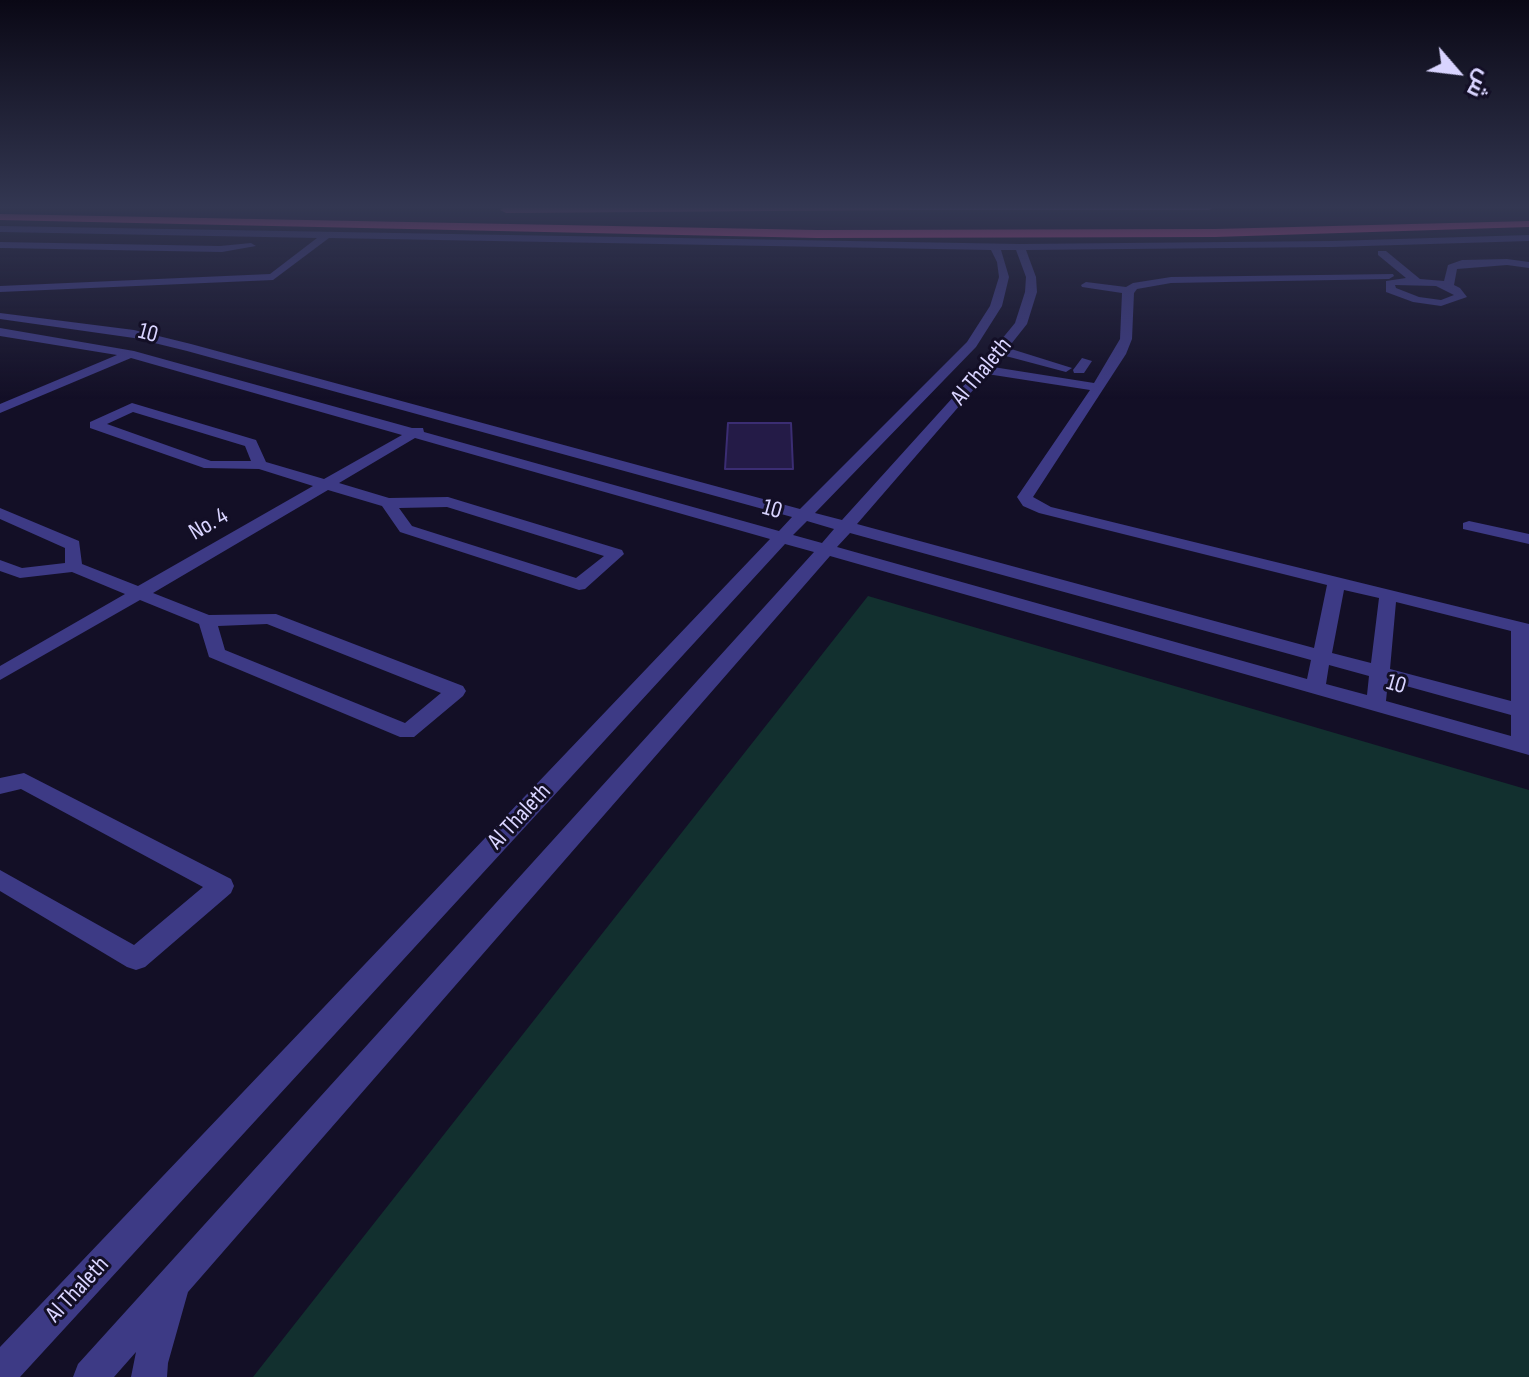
<!DOCTYPE html>
<meta charset="utf-8">
<style>
body{margin:0}
#map{position:relative;width:1529px;height:1377px;overflow:hidden;background:#130f26;font-family:"Sofia Sans Condensed",Cairo,sans-serif}
canvas{display:block}
.north{position:absolute;left:1417px;top:32px;width:80px;height:80px;-webkit-text-stroke:6px #130f26;paint-order:stroke;rotate:118deg;font-size:22px;font-weight:700;line-height:32px;text-align:center;color:#d9d4ff}
.north::after{content:'';display:block;margin:auto;width:28px;height:36px;background:#d9d4ff;clip-path:polygon(50% 0,100% 100%,50% 72%,0 100%)}
</style>
<div id="map">
<canvas width="1529" height="1377"></canvas>
<div class="north">ش</div>
</div>
<script>
const ctx = document.querySelector('canvas').getContext('2d');
ctx.lineJoin = 'round';
function fillPath(path, color) {
  ctx.fillStyle = color;
  ctx.fill(path, 'evenodd');
}
function toPath(rows) {
  const path = new Path2D();
  for (const r of rows) {
    path.moveTo(r[0], r[1]);
    for (let i = 2; i < r.length; i += 2) path.lineTo(r[i], r[i + 1]);
  }
  return path;
}
function stroke(path, color, width, dash) {
  ctx.strokeStyle = color;
  ctx.lineWidth = width;
  ctx.lineCap = dash ? 'butt' : 'round';
  ctx.setLineDash(dash || []);
  ctx.stroke(path);
}
function write(font, color, halo, rows, align = 'center') {
  ctx.font = font + ' "Sofia Sans Condensed",sans-serif';
  ctx.lineWidth = 6;
  ctx.setLineDash([]);
  ctx.textBaseline = 'middle';
  ctx.strokeStyle = halo;
  ctx.fillStyle = color;
  for (const [text, x, y, turn = 0] of rows) {
    ctx.save();
    ctx.translate(x, y);
    ctx.rotate((+turn || 0) * Math.PI / 180);
    ctx.textAlign = isNaN(turn) ? turn : align;
    if (halo) ctx.strokeText(text, 0, 0);
    ctx.fillText(text, 0, 0);
    ctx.restore();
  }
}
fillPath(toPath([
 [868,596,1529,790,1529,1377,253,1377]
]), '#12302f');
const building = toPath([
 [728,423,791,423,793,469,725,469,728,423]
]);
fillPath(building, '#241b47');
stroke(building, '#3b2d73', 2);
fillPath(toPath([
 [0,226,1020,244,1332,241,1529,235,1529,241,1332,247,1026,250,1036,277,1037,292,1027,324,1008,348,1072,368,1066,372,1002,355,993,367,1094,383,1120,339,1122,293,1082,287,1081,285,1086,282,1126,287,1133,283,1171,277,1393,274,1394,276,1389,279,1171,283,1137,289,1134,293,1132,339,1126,354,1033,497,1051,507,1529,624,1529,755,830,556,188,1292,168,1363,167,1377,131,1377,136,1352,114,1377,73,1377,78,1364,814,552,785,544,20,1377,0,1377,0,1347,770,539,415,438,339,483,389,498,448,497,622,550,624,554,585,589,579,590,400,532,382,506,328,490,153,593,209,615,276,614,463,686,466,691,463,696,414,737,400,737,209,657,199,624,140,600,0,680,0,666,125,594,72,572,20,578,0,571,0,560,22,568,65,563,65,548,0,519,0,508,79,541,82,564,138,586,313,486,259,469,204,468,90,428,90,422,132,403,256,440,266,462,324,479,402,435,131,358,0,413,0,404,117,355,0,336,0,328,134,351,412,428,423,428,424,432,779,531,792,517,187,351,134,338,0,319,0,313,134,330,191,344,800,509,967,342,990,306,999,277,997,262,991,250,329,238,273,280,0,292,0,286,270,274,317,238,0,232,0,226],
 [1001,250,1016,250,1026,277,1025,292,1015,323,965,384,842,520,815,513,976,347,1002,306,1009,277,1001,250],
 [987,374,1090,390,1017,497,1023,506,1039,513,1327,585,1314,648,857,524,987,374],
 [133,412,245,446,251,461,211,461,107,424,133,412],
 [447,507,604,556,576,578,412,526,399,508,447,507],
 [807,521,834,529,822,543,793,535,807,521],
 [850,533,1311,660,1307,679,837,547,850,533],
 [1344,590,1379,598,1371,663,1332,653,1344,590],
 [1396,602,1511,631,1511,701,1390,669,1396,602],
 [267,624,441,693,405,723,225,650,218,626,267,624],
 [1329,665,1369,676,1367,695,1326,684,1329,665],
 [1388,681,1511,715,1511,736,1386,701,1388,681],
 [0,242,220,246,251,243,256,246,222,252,0,248,0,242],
 [1378,251,1386,251,1420,279,1444,281,1448,265,1462,260,1507,259,1529,262,1529,268,1507,265,1457,269,1454,285,1460,288,1467,297,1441,306,1413,302,1386,292,1386,281,1406,278,1378,255,1378,251],
 [1395,285,1436,286,1454,295,1441,300,1419,297,1396,288,1395,285],
 [1082,358,1092,361,1084,373,1074,373,1073,370,1082,358],
 [1469,521,1529,534,1529,544,1463,529,1463,523,1469,521],
 [24,773,231,879,234,886,231,893,145,967,136,970,127,967,0,891,0,870,134,945,203,887,21,789,0,794,0,778,24,773]
]), '#3d3a85');
fillPath(toPath([
 [873,207,1214,207,1209,210,878,210,873,207]
]), '#c25bff');
fillPath(toPath([
 [913,207,907,210,506,213,500,210,506,207,913,207],
 [0,214,817,230,1215,229,1529,221,1529,227,1215,237,817,238,0,220,0,214]
]), '#ff4fa3');
const sky = ctx.createLinearGradient(0, 0, 0, 399);
sky.addColorStop(0, '#0a0815');
sky.addColorStop(0.52, '#333752');
sky.addColorStop(1, '#33375200');
ctx.fillStyle = sky;
ctx.fillRect(0, 0, 1529, 399);
write('24px', '#d9d4ff', '#130f26', [
 ["10",148,334,15],
 ["Al Thaleth",982,372,-50],
 ["10",772,510,16],
 ["No. 4",209,525,-30],
 ["10",1396,685,16],
 ["Al Thaleth",520,817,-47],
 ["Al Thaleth",78,1290,-47]
]);
</script>
